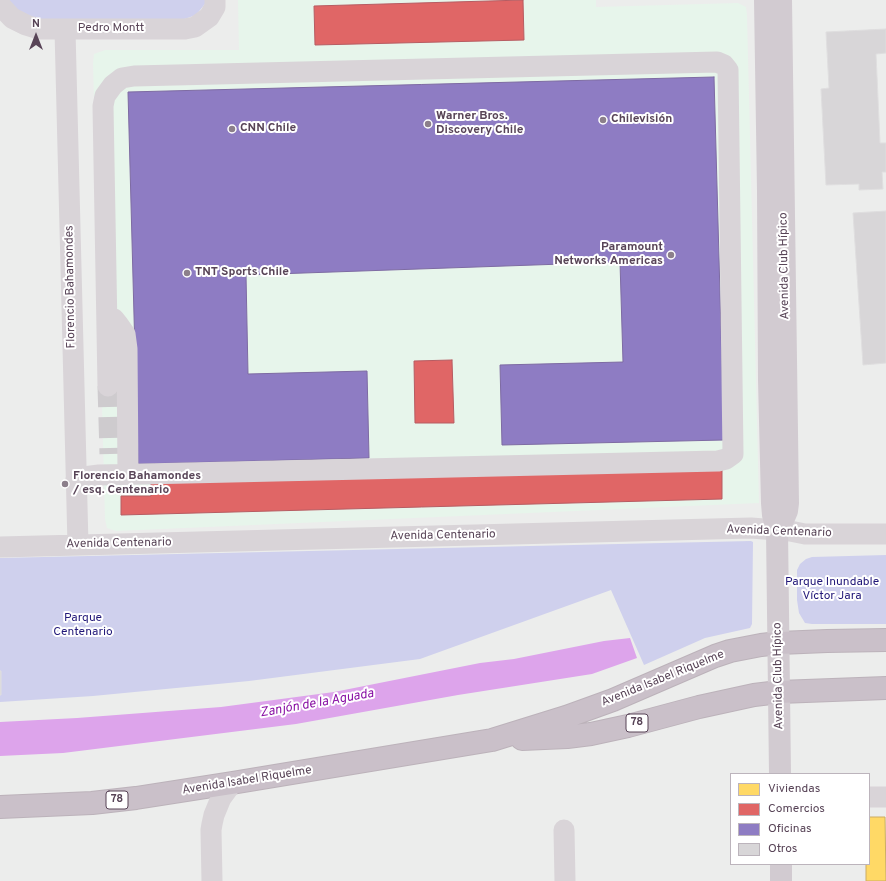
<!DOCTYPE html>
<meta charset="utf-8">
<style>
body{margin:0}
#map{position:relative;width:886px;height:881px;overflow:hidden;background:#ecedec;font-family:Overpass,sans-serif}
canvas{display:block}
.legend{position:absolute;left:730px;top:773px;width:140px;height:92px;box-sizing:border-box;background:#fff;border:1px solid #bcb4bc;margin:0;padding:5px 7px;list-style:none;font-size:12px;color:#584457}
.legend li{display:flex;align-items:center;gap:8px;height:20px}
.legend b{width:20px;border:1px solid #bcb4bc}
.north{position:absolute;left:16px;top:16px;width:40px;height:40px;-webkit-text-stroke:3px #fff;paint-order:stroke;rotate:0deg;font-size:11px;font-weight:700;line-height:16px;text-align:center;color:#584457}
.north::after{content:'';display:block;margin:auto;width:14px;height:18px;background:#584457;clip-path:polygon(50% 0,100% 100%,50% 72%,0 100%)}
</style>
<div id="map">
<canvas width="886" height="881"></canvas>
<ul class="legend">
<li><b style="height:11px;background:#ffd966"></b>Viviendas</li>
<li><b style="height:11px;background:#e06666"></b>Comercios</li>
<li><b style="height:11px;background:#8e7cc3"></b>Oficinas</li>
<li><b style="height:11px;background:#d8d6d8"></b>Otros</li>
</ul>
<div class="north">N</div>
</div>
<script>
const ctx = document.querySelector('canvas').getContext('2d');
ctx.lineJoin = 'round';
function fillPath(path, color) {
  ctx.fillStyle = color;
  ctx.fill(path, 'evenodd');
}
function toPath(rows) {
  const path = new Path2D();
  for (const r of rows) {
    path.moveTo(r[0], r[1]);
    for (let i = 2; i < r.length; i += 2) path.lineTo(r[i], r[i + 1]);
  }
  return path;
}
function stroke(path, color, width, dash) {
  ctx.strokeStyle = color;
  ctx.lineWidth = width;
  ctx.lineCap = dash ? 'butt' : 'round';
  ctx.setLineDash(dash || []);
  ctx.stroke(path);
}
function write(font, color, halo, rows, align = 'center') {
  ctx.font = font + ' Overpass,sans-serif';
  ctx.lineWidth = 4;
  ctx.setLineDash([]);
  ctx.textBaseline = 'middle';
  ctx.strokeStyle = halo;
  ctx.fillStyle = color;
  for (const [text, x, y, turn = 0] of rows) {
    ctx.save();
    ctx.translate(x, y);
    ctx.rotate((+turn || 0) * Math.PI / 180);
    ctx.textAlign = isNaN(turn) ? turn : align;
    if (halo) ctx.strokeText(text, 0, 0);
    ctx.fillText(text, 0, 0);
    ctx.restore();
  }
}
fillPath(toPath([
 [238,0,596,0,596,7,738,3,746,7,747,15,759,503,116,531,107,528,105,519,93,63,94,54,105,50,239,50]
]), '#e7f5eb');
fillPath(toPath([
 [7,0,207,0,205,4,196,15,179,21,36,21,24,16],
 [751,541,753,542,752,624,750,628,705,638,644,665,611,590,420,659,249,681,93,696,0,702,0,558],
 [886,555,886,624,812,624,805,623,799,613,797,600,797,570,800,564,806,559,812,557]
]), '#cfd0ed');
fillPath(toPath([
 [630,638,637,658,592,674,458,695,296,724,63,753,0,756,0,722,77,718,221,707,334,692,480,663,514,659,604,641]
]), '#dda4eb');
const homes = toPath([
 [869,817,885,817,886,881,866,881,866,864,869,864,869,817]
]);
fillPath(homes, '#ffd966');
stroke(homes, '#cdac62', 1);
const shops = toPath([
 [523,0,524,40,315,45,314,6,523,0],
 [452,360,454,423,415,423,414,361,452,360],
 [722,466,722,499,121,515,121,496,151,496,151,478,722,466]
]);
fillPath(shops, '#e06666');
stroke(shops, '#b75c62', 1);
const offices = toPath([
 [714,77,724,440,502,445,500,365,623,362,620,262,246,275,248,374,367,371,369,458,138,464,128,92,714,77]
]);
fillPath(offices, '#8e7cc3');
stroke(offices, '#7e6ba3', 1);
const building = toPath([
 [886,29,886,53,876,54,880,143,886,143,886,172,882,172,883,189,859,190,859,184,826,185,821,89,829,88,826,32,886,29],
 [886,211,886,363,863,365,853,213,886,211],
 [0,671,1,671,1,695,0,695,0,671]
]);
fillPath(building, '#d8d6d8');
stroke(building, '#dfdedf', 1);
stroke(toPath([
 [108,386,110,454]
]), '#cecbce', 21, [21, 10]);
const highway = toPath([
 [522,739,567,737,591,734,628,726,699,707,754,695,779,692,886,688],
 [0,807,92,803,136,798,232,783,492,740,566,717,613,700,715,656,730,651,761,645,779,643,827,641,886,640]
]);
stroke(highway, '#bcb2ba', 24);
stroke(toPath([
 [0,5,12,18,26,25,39,29,185,29,195,27,209,17,215,7,215,0],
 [65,30,78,545],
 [107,320,114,319,118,324,125,334,127,349,128,475],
 [76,478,99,475,718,461,726,459,733,454,728,70,724,65,717,62,134,76,122,78,113,85,105,96,103,106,108,386],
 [0,547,751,528,790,531,805,534,886,534],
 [869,797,886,797],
 [564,830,565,881],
 [212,881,211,830,212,824,214,815,221,798,232,783]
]), '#d9d4d8', 21);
stroke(toPath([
 [765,0,768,191,769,380,772,503,773,515,777,530,780,774],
 [777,530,784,518,787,511,788,503,781,0],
 [781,864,781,881]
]), '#d2cbd1', 22);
stroke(highway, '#cac0c9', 22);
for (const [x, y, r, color] of [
 [603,120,4,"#8c7f8b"],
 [428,124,4,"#8c7f8b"],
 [232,129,4,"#8c7f8b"],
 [671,255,4,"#8c7f8b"],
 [187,273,4,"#8c7f8b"],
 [65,484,4,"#8c7f8b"]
]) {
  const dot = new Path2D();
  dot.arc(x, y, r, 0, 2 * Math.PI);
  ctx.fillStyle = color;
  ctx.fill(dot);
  stroke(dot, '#fff', 1.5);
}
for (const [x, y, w] of [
 [637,723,22],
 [117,800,22]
]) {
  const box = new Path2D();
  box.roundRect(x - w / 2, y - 9, w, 18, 3);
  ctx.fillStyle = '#fff';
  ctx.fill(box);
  stroke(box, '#584457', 1);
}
write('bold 11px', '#584457', null, [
 ["78",637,723],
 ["78",117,800]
]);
write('12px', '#584457', '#fff', [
 ["Pedro Montt",111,29],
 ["Avenida Club Hípico",785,266,-91],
 ["Florencio Bahamondes",71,287,-91],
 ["Avenida Centenario",779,532,2],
 ["Avenida Centenario",443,536,-1],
 ["Avenida Centenario",119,544,-1],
 ["Avenida Club Hípico",779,676,-91],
 ["Avenida Isabel Riquelme",663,679,-22],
 ["Avenida Isabel Riquelme",247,781,-9]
]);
write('bold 12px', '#584457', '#fff', [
 ["Warner Bros.",436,117],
 ["Discovery Chile",436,131],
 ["Chilevisión",611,120],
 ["CNN Chile",240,129],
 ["Paramount",663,248,"right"],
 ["Networks Americas",663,262,"right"],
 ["TNT Sports Chile",195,273],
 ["Florencio Bahamondes",73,477],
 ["/ esq. Centenario",73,491]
], 'left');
write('12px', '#211778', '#fff', [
 ["Parque Inundable",832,583],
 ["Víctor Jara",832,597],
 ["Parque",83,619],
 ["Centenario",83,633]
]);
write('italic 13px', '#870da3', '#fff', [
 ["Zanjón de la Aguada",317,704,-10]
]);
</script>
